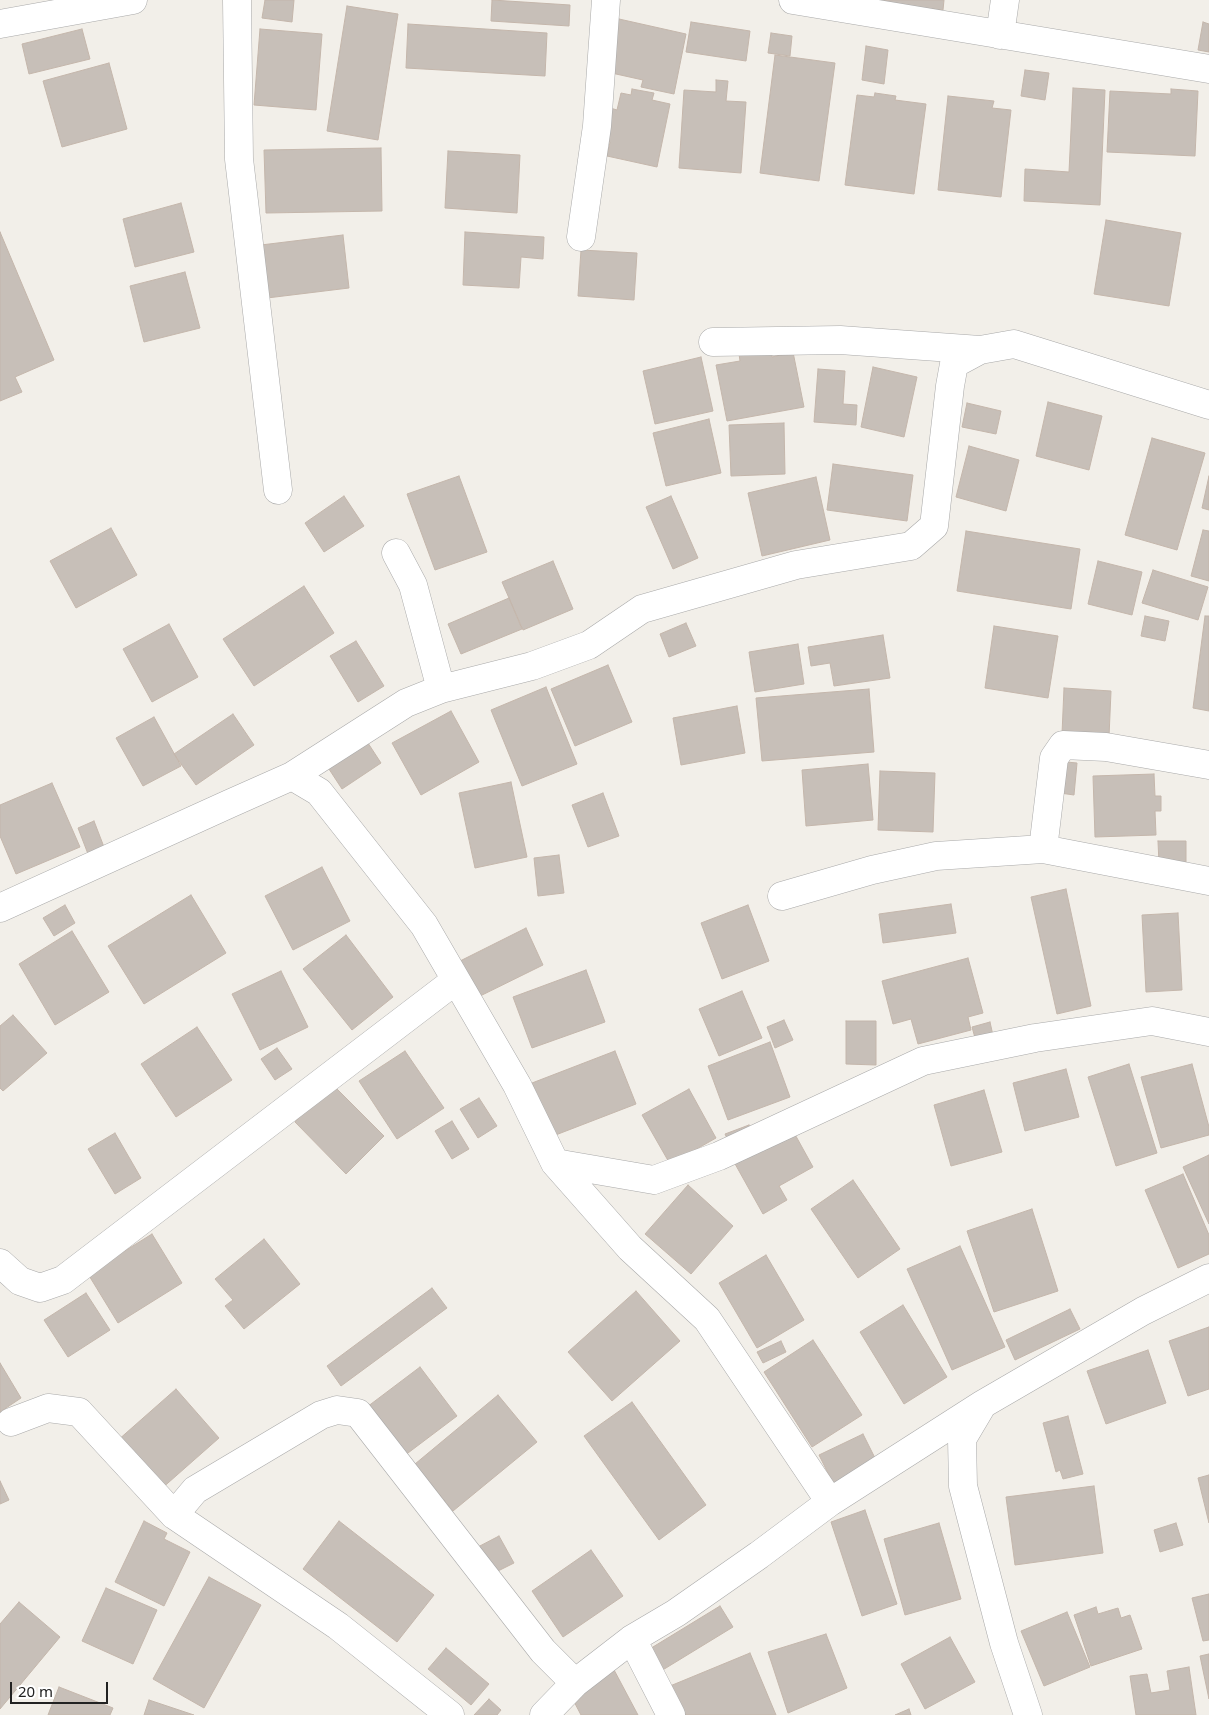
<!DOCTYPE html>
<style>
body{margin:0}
#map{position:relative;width:1209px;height:1715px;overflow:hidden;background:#f2efe9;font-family:"Noto Sans",sans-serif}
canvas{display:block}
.scale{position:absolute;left:10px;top:1682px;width:98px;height:22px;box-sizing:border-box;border:2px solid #222;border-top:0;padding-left:6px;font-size:15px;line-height:18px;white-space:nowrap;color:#222;-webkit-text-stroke:4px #fff;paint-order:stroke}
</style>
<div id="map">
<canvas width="1209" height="1715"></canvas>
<div class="scale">20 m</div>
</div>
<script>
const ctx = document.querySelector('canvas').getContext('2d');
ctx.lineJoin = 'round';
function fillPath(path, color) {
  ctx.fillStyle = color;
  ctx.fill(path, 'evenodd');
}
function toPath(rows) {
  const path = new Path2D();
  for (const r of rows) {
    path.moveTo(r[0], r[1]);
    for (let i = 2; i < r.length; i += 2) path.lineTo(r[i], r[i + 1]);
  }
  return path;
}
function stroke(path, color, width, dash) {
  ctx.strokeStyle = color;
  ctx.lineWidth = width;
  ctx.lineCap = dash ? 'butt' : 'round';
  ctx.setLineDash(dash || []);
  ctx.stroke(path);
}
const building = toPath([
 [265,0,294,0,292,22,262,18,265,0],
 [492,0,570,5,569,26,491,21,492,0],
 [870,0,944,0,943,10,870,3,870,0],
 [347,6,398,14,378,140,327,131,347,6],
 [619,19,686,34,674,94,641,87,643,80,607,72,619,19],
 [691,22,750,31,746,61,686,52,691,22],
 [1203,22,1209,24,1209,52,1198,50,1203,22],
 [408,24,547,33,545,76,406,68,408,24],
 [82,29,90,59,29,74,22,44,82,29],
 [260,29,322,34,316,110,254,105,260,29],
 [771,33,792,36,790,56,768,53,771,33],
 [866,46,888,50,884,84,862,80,866,46],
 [775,55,835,63,819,181,760,173,775,55],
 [109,63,127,129,62,147,43,81,109,63],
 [1025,70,1049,73,1045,100,1021,96,1025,70],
 [716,80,728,81,726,101,746,102,741,173,679,168,684,90,716,92,716,80],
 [1073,88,1105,90,1100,205,1024,201,1025,169,1069,172,1073,88],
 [632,89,654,93,652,100,670,104,657,167,607,156,610,142,600,140,607,107,617,110,621,93,631,95,632,89],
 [1171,89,1198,91,1195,156,1107,152,1110,91,1171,94,1171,89],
 [875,93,896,96,895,100,926,104,914,194,845,185,857,95,874,97,875,93],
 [948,96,994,101,992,108,1011,110,1001,197,938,190,948,96],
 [381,148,382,211,266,213,264,150,381,148],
 [448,151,520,155,517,213,445,208,448,151],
 [181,203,194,252,135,267,123,219,181,203],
 [1106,220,1181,233,1169,306,1094,294,1106,220],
 [0,232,54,360,15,377,22,392,0,401,0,232],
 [465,232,544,237,543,259,521,257,519,288,463,285,465,232],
 [343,235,349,288,267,298,261,245,343,235],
 [581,250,637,253,634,300,578,296,581,250],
 [185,272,200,328,144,342,130,286,185,272],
 [771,348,772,357,793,352,804,407,727,421,716,365,740,361,739,354,771,348],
 [701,357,713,411,655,424,643,371,701,357],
 [873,367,917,377,904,437,861,427,873,367],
 [818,369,845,371,843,404,857,405,856,425,814,422,818,369],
 [1048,402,1102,416,1089,470,1036,456,1048,402],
 [967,403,1001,411,996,434,962,427,967,403],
 [709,419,721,473,666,486,653,433,709,419],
 [784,423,785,474,731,476,729,425,784,423],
 [1152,438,1205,453,1177,550,1125,535,1152,438],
 [969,446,1019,460,1006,511,956,497,969,446],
 [833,464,913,475,907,521,827,510,833,464],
 [459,476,487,552,435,570,407,494,459,476],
 [1209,476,1209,510,1202,508,1209,476],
 [816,477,830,540,762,556,748,493,816,477],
 [344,496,364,526,324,552,305,523,344,496],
 [671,496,698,558,673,569,646,507,671,496],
 [111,528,137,575,76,608,50,561,111,528],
 [1203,530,1209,531,1209,581,1191,576,1203,530],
 [966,531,1080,549,1071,609,957,591,966,531],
 [553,561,573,609,523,630,502,582,553,561],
 [1098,561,1142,572,1132,615,1088,604,1098,561],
 [1153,570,1208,587,1198,620,1142,603,1153,570],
 [304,586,334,633,254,686,223,639,304,586],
 [509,598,522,629,461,654,448,624,509,598],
 [1145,616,1169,621,1165,641,1141,636,1145,616],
 [1205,616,1209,616,1209,711,1193,708,1205,616],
 [686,623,696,646,669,657,660,634,686,623],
 [169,624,198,677,152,702,123,649,169,624],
 [994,626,1058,636,1048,698,985,688,994,626],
 [883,635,890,678,834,686,830,663,811,666,808,647,883,635],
 [356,641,384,686,358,702,330,656,356,641],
 [798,644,804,684,755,692,749,652,798,644],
 [608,665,632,722,575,746,551,689,608,665],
 [546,687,577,764,522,786,491,710,546,687],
 [1064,688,1111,691,1109,737,1062,734,1064,688],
 [869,689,874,752,762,761,756,698,869,689],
 [737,706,745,753,681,765,673,718,737,706],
 [451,711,479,762,421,795,392,743,451,711],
 [233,714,254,745,196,785,174,754,233,714],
 [154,717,181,766,143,786,116,738,154,717],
 [366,740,381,763,342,789,327,766,366,740],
 [1056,761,1077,763,1074,795,1053,792,1056,761],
 [868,764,873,820,806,826,802,770,868,764],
 [880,771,935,773,933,832,878,830,880,771],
 [1154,774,1155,796,1161,796,1161,811,1155,811,1156,835,1095,837,1093,776,1154,774],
 [511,782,527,857,475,868,459,793,511,782],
 [52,783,80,847,16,874,0,836,0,805,52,783],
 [603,793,619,836,588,847,572,805,603,793],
 [94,821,104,847,88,854,78,828,94,821],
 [1158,841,1186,841,1186,864,1159,864,1158,841],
 [559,855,564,893,538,896,534,858,559,855],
 [322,867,350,921,293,950,265,896,322,867],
 [1066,889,1091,1006,1057,1014,1031,897,1066,889],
 [191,895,226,953,144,1004,108,946,191,895],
 [951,904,956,933,883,943,879,914,951,904],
 [65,905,75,923,54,936,43,918,65,905],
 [748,905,769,961,722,979,701,923,748,905],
 [1178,913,1182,990,1146,992,1142,915,1178,913],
 [526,928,543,965,474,999,456,963,526,928],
 [72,931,109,992,55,1025,19,964,72,931],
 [346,935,393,997,352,1030,303,969,346,935],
 [968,958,983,1013,968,1017,971,1030,918,1044,911,1019,893,1024,882,981,968,958],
 [586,970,605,1022,532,1048,513,997,586,970],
 [281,971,308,1027,260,1050,232,994,281,971],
 [742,991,762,1038,719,1056,699,1009,742,991],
 [13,1015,47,1053,3,1091,0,1088,0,1026,13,1015],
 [784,1020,793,1040,775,1048,767,1027,784,1020],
 [846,1021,876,1021,876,1065,846,1064,846,1021],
 [990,1022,994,1040,977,1045,972,1027,990,1022],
 [197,1027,232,1080,176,1117,141,1064,197,1027],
 [770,1042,790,1097,728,1120,708,1066,770,1042],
 [277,1048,292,1069,275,1080,261,1059,277,1048],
 [405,1051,444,1108,397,1139,359,1081,405,1051],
 [615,1051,636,1104,553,1136,532,1083,615,1051],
 [1129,1064,1157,1153,1116,1166,1088,1077,1129,1064],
 [1192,1064,1209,1127,1209,1135,1161,1148,1141,1077,1192,1064],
 [1066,1069,1079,1117,1025,1131,1013,1083,1066,1069],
 [332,1084,384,1136,346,1174,295,1122,332,1084],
 [689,1089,716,1138,670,1164,642,1115,689,1089],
 [984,1090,1002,1152,951,1166,934,1105,984,1090],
 [479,1098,497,1126,478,1138,460,1109,479,1098],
 [452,1121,469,1149,452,1159,435,1131,452,1121],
 [749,1125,753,1137,730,1145,725,1134,749,1125],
 [792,1129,813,1167,779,1186,787,1200,763,1214,734,1162,792,1129],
 [115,1133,141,1178,115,1194,88,1149,115,1133],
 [1209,1155,1209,1224,1183,1167,1209,1155],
 [1183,1174,1209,1235,1209,1254,1178,1268,1145,1190,1183,1174],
 [853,1180,900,1249,858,1278,811,1209,853,1180],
 [688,1185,733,1226,691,1274,645,1234,688,1185],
 [1032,1209,1058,1291,994,1312,967,1231,1032,1209],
 [152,1234,182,1283,118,1323,88,1274,152,1234],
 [264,1239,300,1284,244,1329,225,1306,233,1300,215,1279,264,1239],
 [960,1246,1005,1347,952,1370,907,1269,960,1246],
 [766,1255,804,1320,757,1348,719,1283,766,1255],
 [432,1288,447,1308,341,1386,327,1366,432,1288],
 [636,1291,680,1341,612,1401,568,1352,636,1291],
 [86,1293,110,1330,68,1357,44,1320,86,1293],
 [903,1305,947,1377,904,1404,860,1332,903,1305],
 [1070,1309,1080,1329,1015,1360,1006,1340,1070,1309],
 [1209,1327,1209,1389,1188,1396,1169,1341,1209,1327],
 [813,1340,862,1415,812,1447,764,1372,813,1340],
 [781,1341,786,1352,763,1363,757,1352,781,1341],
 [1148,1350,1166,1403,1106,1424,1087,1371,1148,1350],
 [0,1363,21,1398,0,1412,0,1363],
 [420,1367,457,1416,404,1456,367,1407,420,1367],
 [176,1389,219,1438,160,1490,117,1441,176,1389],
 [498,1395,537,1442,453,1511,415,1464,498,1395],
 [632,1402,706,1505,659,1540,584,1436,632,1402],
 [1068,1416,1083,1474,1063,1479,1060,1470,1056,1472,1043,1423,1068,1416],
 [863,1434,879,1466,835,1487,819,1455,863,1434],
 [1209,1475,1209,1523,1198,1478,1209,1475],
 [0,1481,9,1500,0,1504,0,1481],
 [1094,1486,1103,1553,1015,1565,1006,1497,1094,1486],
 [865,1510,897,1604,862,1616,831,1522,865,1510],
 [144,1521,167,1533,164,1539,190,1552,164,1606,115,1582,144,1521],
 [339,1521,434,1595,397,1642,303,1569,339,1521],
 [939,1523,961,1599,905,1615,884,1539,939,1523],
 [1176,1523,1183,1545,1160,1552,1154,1530,1176,1523],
 [499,1536,514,1563,490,1575,476,1548,499,1536],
 [591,1550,623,1596,563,1637,532,1591,591,1550],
 [209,1577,261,1605,204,1708,153,1679,209,1577],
 [106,1588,157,1610,133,1664,82,1641,106,1588],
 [1209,1594,1209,1640,1203,1641,1192,1598,1209,1594],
 [19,1602,60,1637,0,1709,0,1624,19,1602],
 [720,1606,733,1627,661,1671,648,1650,720,1606],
 [1096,1607,1098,1614,1118,1608,1121,1618,1130,1615,1142,1649,1091,1666,1074,1615,1096,1607],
 [1067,1612,1090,1667,1044,1686,1021,1631,1067,1612],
 [826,1634,847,1688,788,1713,768,1652,826,1634],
 [950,1637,975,1682,925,1709,901,1664,950,1637],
 [446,1648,489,1684,471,1705,428,1669,446,1648],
 [750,1653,776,1715,682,1715,670,1686,750,1653],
 [1209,1654,1209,1699,1200,1656,1209,1654],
 [1189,1667,1196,1715,1136,1715,1130,1676,1147,1674,1151,1693,1170,1690,1167,1671,1189,1667],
 [613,1668,638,1715,581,1715,569,1692,613,1668],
 [59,1687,113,1708,110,1715,48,1715,59,1687],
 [489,1699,501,1710,497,1715,474,1715,489,1699],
 [149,1700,194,1715,144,1715,149,1700],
 [909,1709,911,1715,895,1715,909,1709]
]);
fillPath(building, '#c7bfb8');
stroke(building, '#c4b6ab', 1);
const minor = toPath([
 [237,0,239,159,278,490],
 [793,0,1209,69],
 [0,24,133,0],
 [1000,35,1005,0],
 [581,237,597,126,606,0],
 [713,342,840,340,980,350,1014,344,1209,405],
 [396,553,413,585,441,689],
 [292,776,406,703,441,689,532,666,589,645,642,609,796,565,911,546,934,526,950,386,954,364,980,350],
 [1043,849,1054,758,1063,745,1106,747,1209,765],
 [782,896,872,870,936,856,1043,849,1209,881],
 [0,908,229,804,292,776,319,792,424,925,517,1085,555,1163,630,1248,707,1319,830,1502],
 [555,1163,654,1180,719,1156,923,1061,1035,1038,1152,1021,1209,1032],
 [0,1263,20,1281,40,1288,63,1280,456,980],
 [981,1407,962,1439,963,1486,1004,1643,1028,1715],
 [11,1422,48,1408,79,1412,174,1515,195,1490,321,1415,337,1410,358,1413,543,1651,575,1683,632,1639,676,1613,759,1555,830,1502,983,1404,1143,1311,1209,1278],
 [174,1515,338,1626,450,1715],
 [632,1639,671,1715],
 [544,1715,575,1683]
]);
stroke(minor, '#a9a9a9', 29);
stroke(minor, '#fff', 28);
</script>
